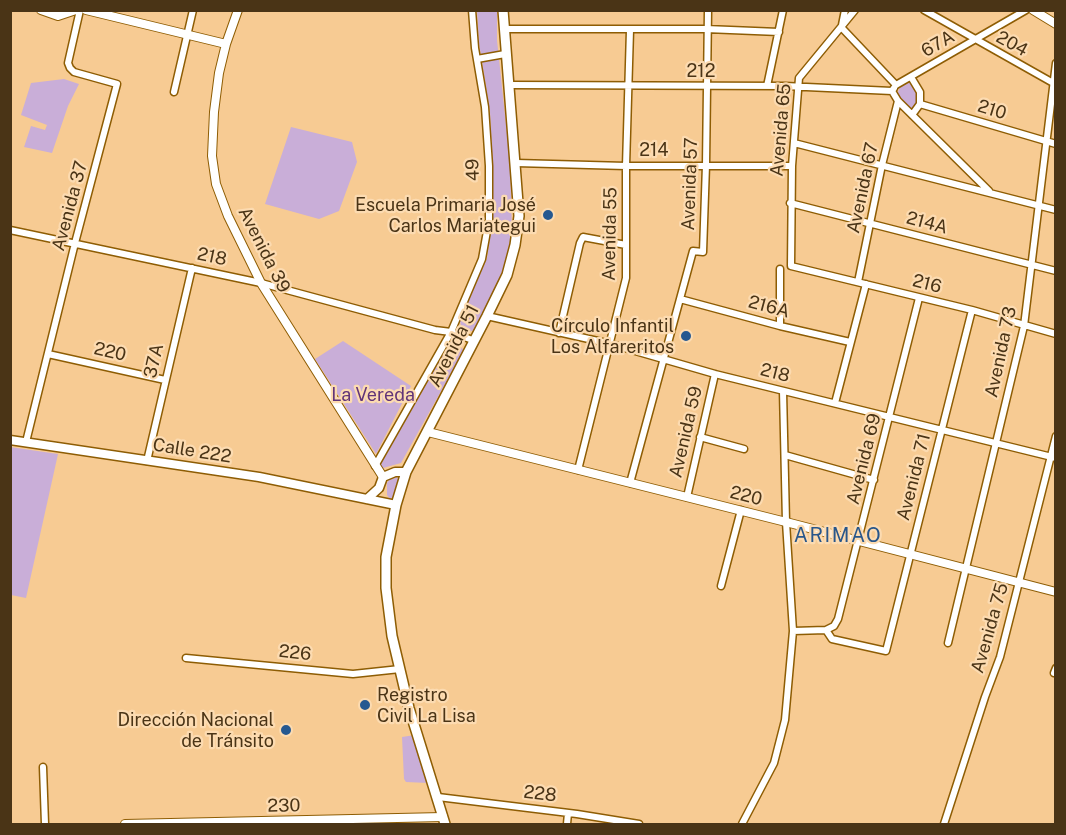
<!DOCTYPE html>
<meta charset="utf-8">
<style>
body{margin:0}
#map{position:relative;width:1066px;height:835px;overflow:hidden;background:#f7cb93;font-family:"Public Sans",sans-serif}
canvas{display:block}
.frame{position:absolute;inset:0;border:12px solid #4a3416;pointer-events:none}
</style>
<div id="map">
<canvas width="1066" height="835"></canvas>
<div class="frame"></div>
</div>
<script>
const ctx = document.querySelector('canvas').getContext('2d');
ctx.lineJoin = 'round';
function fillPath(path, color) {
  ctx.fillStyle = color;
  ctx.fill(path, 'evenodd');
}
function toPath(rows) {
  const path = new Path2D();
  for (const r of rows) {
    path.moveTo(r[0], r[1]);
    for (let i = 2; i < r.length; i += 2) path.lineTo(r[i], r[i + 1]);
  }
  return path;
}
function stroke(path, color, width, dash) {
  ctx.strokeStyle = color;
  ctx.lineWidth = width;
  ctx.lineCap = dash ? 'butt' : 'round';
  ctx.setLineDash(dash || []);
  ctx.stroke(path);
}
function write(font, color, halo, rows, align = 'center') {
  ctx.font = font + ' "Public Sans",sans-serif';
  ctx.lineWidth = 4.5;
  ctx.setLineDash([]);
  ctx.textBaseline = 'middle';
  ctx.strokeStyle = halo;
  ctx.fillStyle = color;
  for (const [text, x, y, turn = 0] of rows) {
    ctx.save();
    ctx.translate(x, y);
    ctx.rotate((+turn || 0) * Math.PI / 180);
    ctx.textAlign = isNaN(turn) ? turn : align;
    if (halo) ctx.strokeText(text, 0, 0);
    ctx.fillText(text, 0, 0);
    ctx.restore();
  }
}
fillPath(toPath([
 [477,11,497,11,497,40,510,162,512,231,504,268,475,330,467,332,462,330,460,321,487,258,493,219,493,169,490,112,479,43],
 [64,79,79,84,68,106,52,153,24,147,31,126,45,130,47,125,21,115,31,83],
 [911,82,918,92,917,103,912,110,897,95,900,87],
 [291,127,352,142,357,162,339,211,319,219,265,204],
 [343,341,411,386,376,454,315,359],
 [451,341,464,350,401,463,383,468,380,465],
 [10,447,58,454,26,598,11,595],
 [397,477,399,482,394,496,390,499,387,495,387,483,389,480],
 [415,735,428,783,406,782,404,779,402,737]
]), '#c9aed8');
const minor = toPath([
 [855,10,799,78,792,166,791,266,972,310,1056,334],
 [924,10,1055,84],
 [842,25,845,10],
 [841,27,896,85],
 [504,29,706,29,779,32],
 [477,59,505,54],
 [911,77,920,92,920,104,912,115],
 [509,85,785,86,892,91],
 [896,85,1026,10],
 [767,86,783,10],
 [894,88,892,91,898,101,989,191],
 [174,92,193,10],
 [920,104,1056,144],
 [794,143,1056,210],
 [516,163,626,166,792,166],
 [790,203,1056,271],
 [10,230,261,283,435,330,451,332,475,341],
 [780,269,780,326],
 [858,282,882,165,898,101],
 [680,299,780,326,850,342],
 [487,316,611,344,715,374,1056,458],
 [559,333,580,243,583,237,626,245],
 [48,354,165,380],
 [835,403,866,284],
 [700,437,744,449],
 [26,442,75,243,117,84,74,72,70,68,68,63,80,10],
 [785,455,874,480],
 [147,461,192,268],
 [375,466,451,332,482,259,489,220,489,166,485,107,475,48,472,10],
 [578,470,626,278,626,166,630,30],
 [630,483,693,251,703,252,706,165,708,10],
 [687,497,715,374],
 [721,586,741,510],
 [826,630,832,639,886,651,972,310],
 [793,631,826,630,834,626,838,619,919,298],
 [948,643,1024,326,1056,63],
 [186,658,353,674,400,669],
 [1054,673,1056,668],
 [43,767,45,824],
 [438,797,577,814,639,824],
 [567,824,568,813],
 [742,824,774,763,785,720,793,631,786,522,783,391],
 [944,824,985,697,1000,657,1056,436]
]);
const tertiary = toPath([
 [41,10,58,16,76,10],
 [86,10,226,44],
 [238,10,226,44,219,73,214,112,212,156,216,184,228,216,261,283,383,477],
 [1033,10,1056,24],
 [428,432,786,522,1056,592],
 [125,824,443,817]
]);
const secondary = toPath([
 [10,440,259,477,396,505],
 [367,499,379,488,383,477,395,472,406,472]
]);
const primary = toPath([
 [445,824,409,708,392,636,386,588,386,557,396,505,406,472,487,316,507,275,515,245,519,216,503,10]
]);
stroke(minor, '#8e5d04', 9);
stroke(tertiary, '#8e5d04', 10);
stroke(secondary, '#8e5d04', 11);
stroke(primary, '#8e5d04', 12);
stroke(minor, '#fff', 6);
stroke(tertiary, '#fff', 8);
stroke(secondary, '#fff', 8);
stroke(primary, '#fff', 9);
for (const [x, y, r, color] of [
 [548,215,6,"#255890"],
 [686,336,6,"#255890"],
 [365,705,6,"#255890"],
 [286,730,6,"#255890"]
]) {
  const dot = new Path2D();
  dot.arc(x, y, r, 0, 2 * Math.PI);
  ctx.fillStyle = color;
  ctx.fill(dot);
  stroke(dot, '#fcdbb1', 2);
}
write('18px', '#4a3416', '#fcdbb1', [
 ["67A",938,44,-30],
 ["204",1012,44,29],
 ["212",701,71],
 ["210",992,110,17],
 ["Avenida 65",781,130,-85],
 ["214",654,150],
 ["49",473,170,-92],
 ["Avenida 57",690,184,-88],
 ["Avenida 67",863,188,-78],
 ["Avenida 37",70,206,-75],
 ["214A",927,223,15],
 ["Avenida 55",610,234,-89],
 ["Avenida 39",264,250,63],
 ["218",212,257,12],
 ["216",927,284,14],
 ["216A",769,307,15],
 ["Avenida 51",454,346,-63],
 ["220",110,352,13],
 ["Avenida 73",1001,352,-78],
 ["37A",154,361,-77],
 ["218",775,373,14],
 ["Avenida 59",686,432,-77],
 ["Calle 222",192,451,9],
 ["Avenida 69",864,459,-76],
 ["Avenida 71",914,477,-76],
 ["220",746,496,14],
 ["Avenida 75",990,628,-74],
 ["226",295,653,6],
 ["228",540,794,7],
 ["230",284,806,-1]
]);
write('18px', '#4a3416', '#fcdbb1', [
 ["Escuela Primaria José",536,205],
 ["Carlos Mariategui",536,226],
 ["Círculo Infantil",674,326],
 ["Los Alfareritos",674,347],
 ["Registro",377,695,"left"],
 ["Civil La Lisa",377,716,"left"],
 ["Dirección Nacional",274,720],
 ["de Tránsito",274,741]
], 'right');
write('18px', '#613478', '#fcdbb1', [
 ["La Vereda",373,395]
]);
ctx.letterSpacing = '1.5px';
write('20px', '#28568a', '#fcdbb1', [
 ["ARIMAO",838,536]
]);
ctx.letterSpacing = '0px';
</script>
